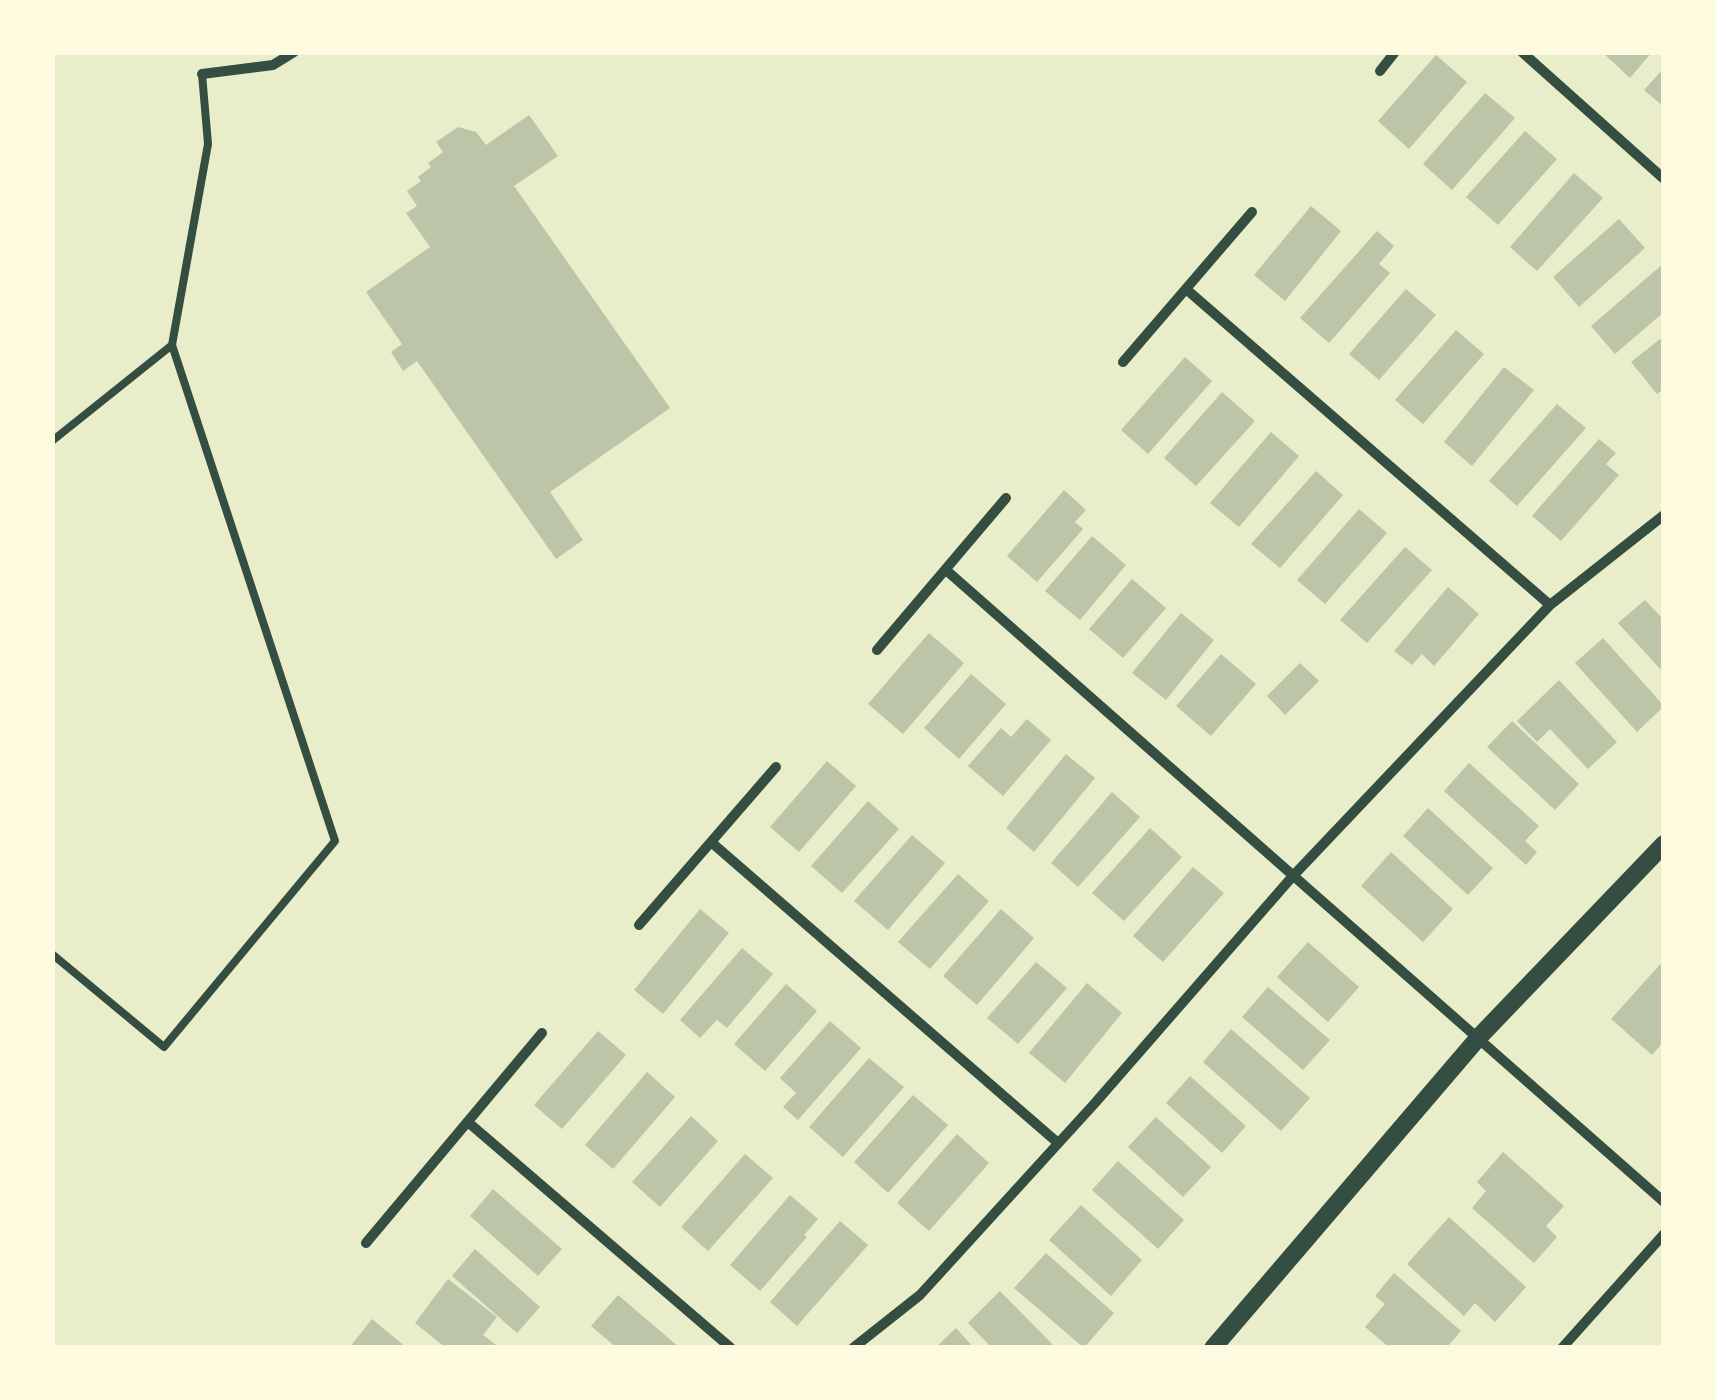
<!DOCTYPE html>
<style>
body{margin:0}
#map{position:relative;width:1716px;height:1400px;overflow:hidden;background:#e9edc9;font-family:"PT Sans",sans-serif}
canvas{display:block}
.frame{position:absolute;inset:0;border:55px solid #fefae0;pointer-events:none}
</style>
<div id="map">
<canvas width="1716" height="1400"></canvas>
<div class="frame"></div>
</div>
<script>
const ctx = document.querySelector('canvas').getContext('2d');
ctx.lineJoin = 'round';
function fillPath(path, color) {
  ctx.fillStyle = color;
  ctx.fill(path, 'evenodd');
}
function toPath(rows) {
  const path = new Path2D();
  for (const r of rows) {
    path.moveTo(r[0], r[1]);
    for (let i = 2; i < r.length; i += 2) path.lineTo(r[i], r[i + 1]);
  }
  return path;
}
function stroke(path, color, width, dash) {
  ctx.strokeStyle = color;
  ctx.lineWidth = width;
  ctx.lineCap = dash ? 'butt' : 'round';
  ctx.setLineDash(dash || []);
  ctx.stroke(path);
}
fillPath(toPath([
 [1602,52,1652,52,1630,78],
 [1436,55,1467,82,1409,149,1378,121],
 [1664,68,1664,107,1644,90],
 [1485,93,1515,118,1452,190,1423,164],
 [529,115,558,156,514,186,670,408,550,492,583,540,556,559,417,361,403,371,391,352,402,344,366,292,430,247,406,213,417,206,407,191,421,181,418,177,431,167,428,163,443,152,436,142,458,127,476,132,486,145],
 [1525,131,1557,159,1498,225,1466,197],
 [1574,173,1603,198,1537,271,1510,247],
 [1311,206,1341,231,1285,301,1254,275],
 [1619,219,1645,248,1579,307,1553,277],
 [1377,231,1394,246,1379,264,1390,273,1329,343,1300,318],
 [1664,263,1664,312,1615,354,1591,326],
 [1406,289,1436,315,1379,380,1349,354],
 [1456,330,1484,354,1423,424,1395,400],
 [1664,336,1664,389,1657,394,1631,362],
 [1185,357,1212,381,1148,454,1121,430],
 [1504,367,1534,390,1472,466,1444,442],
 [1222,392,1255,421,1196,486,1164,458],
 [1557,404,1586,428,1517,506,1489,481],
 [1271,432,1299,456,1239,527,1210,503],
 [1599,439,1616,453,1606,464,1619,475,1561,541,1532,516],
 [1316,471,1343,495,1280,568,1251,544],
 [1064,490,1086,510,1075,522,1083,529,1037,582,1007,556],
 [1359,509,1387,533,1325,604,1297,580],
 [1092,536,1126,565,1080,620,1045,591],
 [1405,547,1432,570,1367,643,1340,620],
 [1132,579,1166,608,1123,658,1089,629],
 [1448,587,1479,614,1434,666,1422,654,1412,665,1394,651],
 [1645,600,1664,620,1664,673,1618,623],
 [1181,613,1214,640,1166,700,1132,673],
 [929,633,964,663,903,734,868,704],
 [1603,638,1664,706,1637,732,1575,663],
 [1221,654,1256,684,1211,736,1176,706],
 [1300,663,1319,681,1285,715,1267,696],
 [971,674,1006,704,959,759,924,728],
 [1559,680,1617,742,1588,769,1550,729,1537,742,1517,721],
 [1027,719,1051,740,1003,796,968,766,1001,728,1011,737],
 [1512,721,1579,784,1555,810,1487,747],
 [1066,754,1095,778,1034,852,1006,828],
 [827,761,856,786,799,852,770,827],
 [1469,763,1539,826,1525,841,1537,852,1526,865,1444,791],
 [1112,792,1140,817,1078,887,1051,863],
 [868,801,899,829,842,893,811,866],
 [1428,808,1493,868,1468,895,1403,836],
 [1150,828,1182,857,1124,921,1092,893],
 [912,835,945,863,888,930,854,901],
 [1391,852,1453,909,1423,942,1361,886],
 [1193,867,1224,893,1163,962,1133,936],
 [958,874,989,901,930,969,898,942],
 [700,909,729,933,663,1014,634,990],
 [1001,909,1034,938,977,1005,943,976],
 [1308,942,1359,987,1328,1022,1277,977],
 [742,948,773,974,727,1028,717,1020,700,1038,680,1020],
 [1664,960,1664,1041,1652,1055,1611,1019],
 [1036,962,1067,988,1018,1044,987,1018],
 [1087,983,1122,1013,1065,1083,1029,1053],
 [786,984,817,1011,765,1071,734,1044],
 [1268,987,1330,1040,1303,1070,1242,1017],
 [830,1021,861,1048,798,1120,783,1107,796,1093,780,1078],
 [1231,1029,1310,1098,1281,1131,1203,1062],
 [598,1031,626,1055,562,1129,534,1105],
 [869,1058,904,1087,843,1157,809,1127],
 [647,1072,675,1097,613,1169,585,1145],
 [1190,1076,1246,1126,1222,1153,1166,1103],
 [913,1095,948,1125,888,1193,854,1162],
 [691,1116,718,1141,660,1207,632,1182],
 [1156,1117,1211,1167,1183,1197,1128,1147],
 [957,1134,989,1163,929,1231,897,1203],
 [1503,1152,1564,1206,1546,1226,1557,1237,1534,1263,1472,1208,1486,1191,1477,1182],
 [745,1154,773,1178,708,1251,681,1227],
 [1118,1161,1184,1220,1158,1249,1092,1190],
 [493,1189,562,1249,538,1276,470,1216],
 [790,1195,818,1219,804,1235,807,1237,760,1291,730,1265],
 [1081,1205,1142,1260,1111,1296,1049,1240],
 [1449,1217,1526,1287,1495,1322,1475,1303,1464,1316,1407,1264],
 [840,1221,868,1245,797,1326,770,1302],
 [475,1249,540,1307,517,1333,452,1276],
 [1046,1253,1114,1313,1084,1348,1014,1288],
 [1394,1273,1461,1331,1446,1348,1390,1348,1365,1327,1385,1304,1375,1296],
 [448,1279,497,1317,483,1335,500,1348,446,1348,415,1323],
 [1000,1291,1056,1348,992,1348,968,1323],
 [618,1295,680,1348,617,1348,591,1326],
 [372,1319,407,1348,349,1348],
 [956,1328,974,1348,935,1348]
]), '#bcc5a7');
stroke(toPath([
 [52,441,172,345],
 [52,954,164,1047,335,841,172,345,208,144,202,74]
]), '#344e41', 8);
stroke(toPath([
 [1522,52,1664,179],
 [1380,71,1395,52],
 [202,74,273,65,294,52],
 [1186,289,1550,605],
 [1123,362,1252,212],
 [946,570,1664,1202],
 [877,650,1006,498],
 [711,842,1058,1143],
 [639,925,776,767],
 [469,1123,731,1348],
 [366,1243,542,1033],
 [853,1348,920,1295,1095,1103,1292,877,1550,605,1664,515],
 [1562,1348,1664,1234]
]), '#344e41', 10);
stroke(toPath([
 [1213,1348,1479,1037,1664,844]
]), '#344e41', 18);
</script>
